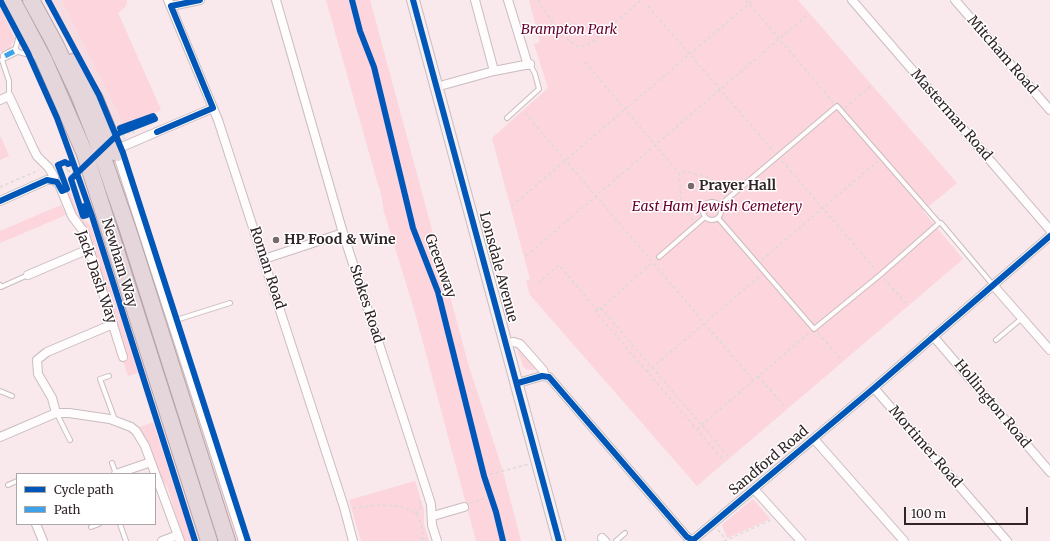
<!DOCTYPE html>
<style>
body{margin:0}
#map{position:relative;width:1050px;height:541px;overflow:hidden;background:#f9e8ec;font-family:Merriweather,serif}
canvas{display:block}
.legend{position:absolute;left:16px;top:473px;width:140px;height:52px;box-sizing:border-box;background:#fff;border:1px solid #ada7a9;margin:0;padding:5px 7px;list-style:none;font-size:12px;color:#312427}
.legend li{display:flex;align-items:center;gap:8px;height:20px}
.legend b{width:20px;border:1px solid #ada7a9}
.scale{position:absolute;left:904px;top:507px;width:124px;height:18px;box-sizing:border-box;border:2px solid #312427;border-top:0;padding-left:5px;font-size:12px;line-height:14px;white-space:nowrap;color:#312427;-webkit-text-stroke:3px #fff;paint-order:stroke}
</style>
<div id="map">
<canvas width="1050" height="541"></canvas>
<ul class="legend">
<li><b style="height:5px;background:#0057b8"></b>Cycle path</li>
<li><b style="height:5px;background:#3ea2eb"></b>Path</li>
</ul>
<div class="scale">100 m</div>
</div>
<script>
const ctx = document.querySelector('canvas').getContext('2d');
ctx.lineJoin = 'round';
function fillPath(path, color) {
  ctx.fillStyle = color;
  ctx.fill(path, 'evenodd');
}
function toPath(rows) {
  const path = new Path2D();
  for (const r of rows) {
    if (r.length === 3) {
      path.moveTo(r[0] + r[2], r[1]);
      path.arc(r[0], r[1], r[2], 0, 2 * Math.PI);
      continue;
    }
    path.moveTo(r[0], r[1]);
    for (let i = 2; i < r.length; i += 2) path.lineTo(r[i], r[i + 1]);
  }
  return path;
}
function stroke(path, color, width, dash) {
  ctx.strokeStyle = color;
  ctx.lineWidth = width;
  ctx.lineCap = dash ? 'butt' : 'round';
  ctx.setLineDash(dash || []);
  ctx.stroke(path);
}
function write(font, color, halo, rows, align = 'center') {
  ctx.font = font + ' Merriweather,serif';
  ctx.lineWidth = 3;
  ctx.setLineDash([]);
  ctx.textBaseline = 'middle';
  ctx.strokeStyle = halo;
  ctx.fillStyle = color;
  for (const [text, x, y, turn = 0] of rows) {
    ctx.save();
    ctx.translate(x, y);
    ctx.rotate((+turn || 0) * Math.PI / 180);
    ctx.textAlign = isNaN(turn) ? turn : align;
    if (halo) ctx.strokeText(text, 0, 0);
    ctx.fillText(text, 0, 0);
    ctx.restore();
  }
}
fillPath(toPath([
 [51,0,127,0,126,6,118,13,161,110,115,128,104,98]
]), '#f7dce1');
fillPath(toPath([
 [62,0,127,0,126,6,118,13,161,110,124,124],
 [326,0,370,0,469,367,502,468,521,541,476,541,414,309,384,212,380,188,379,188],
 [529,0,798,0,957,183,923,211,963,259,697,486,530,295,526,281,530,279,492,138,548,88,534,44,540,42],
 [0,7,15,38,10,48,0,52],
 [1,137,9,156,0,160,0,138],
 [70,192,77,211,83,219,91,226,138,373,128,376,123,361,128,359,87,229,76,215,67,193],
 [61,205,66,215,0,243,0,231],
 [142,241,178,353,181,354,183,358,180,360,207,448,210,449,211,452,209,454,236,536,239,536,240,539,238,541,234,541,138,242],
 [516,346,537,367,534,370,526,369,523,366],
 [153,422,192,541,184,541,167,486,162,481,146,440,138,428],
 [415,481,424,510,424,524,429,541,361,541,349,500],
 [753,499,770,519,727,538,722,525]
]), '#fcd5dd');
const lane = toPath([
 [21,27,15,51,37,57],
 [5,56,2,60,9,81,9,96],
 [507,118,539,89,535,74,530,64],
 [712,211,9],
 [719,206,837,106,939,223],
 [718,218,814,329,880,275,939,223],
 [939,223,941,223,993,285],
 [659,257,705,217],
 [0,285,1,287,28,275],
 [173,321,230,303],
 [996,340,1022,318],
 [109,376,100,379,115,420],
 [0,391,12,396],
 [57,414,70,440],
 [112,463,116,474],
 [8,485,17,481],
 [120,524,126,541],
 [91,527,99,524],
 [616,541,625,533]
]);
const street = toPath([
 [168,0,218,120,344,507,353,541],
 [276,0,343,233,431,504,432,525,437,541],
 [475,0,494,71],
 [508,0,528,65],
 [852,0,1050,230],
 [955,0,1050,110],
 [171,6,200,0],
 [5,56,15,51],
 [436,87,494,71,530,64],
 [0,100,9,96,33,148,37,156,49,168,54,177,53,180],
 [213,108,124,146,117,153,243,541],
 [53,180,59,184,72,216,84,232,123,357],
 [0,201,47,180,53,180],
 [264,259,343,233],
 [28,275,89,249],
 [993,285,1050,350],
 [933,336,1050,472],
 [507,343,514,342,520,344,543,370,545,375],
 [518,383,542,376,549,377,687,537,693,540,874,388,1050,236],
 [874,388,1007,541],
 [56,413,52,398,38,374,37,360,47,352,113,324],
 [0,437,56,413,69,413,110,419,131,427,136,431,145,446,180,541],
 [814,439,904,541],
 [116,474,151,462],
 [754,489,801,541],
 [433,516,464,507],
 [36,524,43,541],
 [602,538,605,541],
 [162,541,178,535]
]);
const secondary = toPath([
 [413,0,559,541]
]);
const highway = toPath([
 [12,0,44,60,85,154,209,541],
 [31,0,55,44,79,95,98,143,129,233,227,541],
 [73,62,95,99,117,153]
]);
stroke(lane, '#cabdbf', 6);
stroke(street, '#cabdbf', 10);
stroke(secondary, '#cabdbf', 14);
stroke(highway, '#b8a4a9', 18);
stroke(toPath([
 [538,0,552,21,568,40,579,47,586,46,594,41,641,0],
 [746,0,833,102],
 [648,6,774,152],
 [585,62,679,173],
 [845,108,871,86],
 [525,113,753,380],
 [122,136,133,131,134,134],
 [782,161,876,270],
 [68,164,70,174,73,173,71,167],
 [58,166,65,162,68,164,73,162],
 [67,169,71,179],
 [0,187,39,170],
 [512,206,753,0],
 [693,220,685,211,681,200,679,173,688,172,710,178,725,193],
 [526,256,807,15],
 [762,260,878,161],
 [884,279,907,304],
 [538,283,559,265,598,311,653,262],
 [601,308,729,457],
 [598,311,596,312,599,316,724,461],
 [818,333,842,360],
 [647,372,760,276],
 [758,376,785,407],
 [697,429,810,332],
 [484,476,529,464],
 [470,503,491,496],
 [353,508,379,505,398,506,410,510,416,514,420,521,423,533,421,541],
 [416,514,421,506,420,501,422,501],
 [718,530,726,539],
 [422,539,426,538,428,541],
 [724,541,771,520]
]), '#ddd9d9', 1.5, [3, 3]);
stroke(lane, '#fefcfc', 4);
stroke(street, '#fefcfc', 8);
stroke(secondary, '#f6f0f2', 12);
stroke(highway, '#e4d6da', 16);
stroke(toPath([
 [121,132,124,139,126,138],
 [67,169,66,167,71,166,71,167]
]), '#ddd9d9', 1.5, [3, 3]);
stroke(toPath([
 [5,56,15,51]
]), '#3ea2eb', 5, [10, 5]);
stroke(toPath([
 [0,0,28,53,57,118,73,162,92,216,195,541],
 [48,0,99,95,123,153,248,541],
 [352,0,360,31,374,67,413,228,438,292,484,476,496,512,503,541],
 [413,0,559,541],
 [157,132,213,108,171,6,200,0],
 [0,201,47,180,57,182,62,191,67,189,58,165,65,162,68,164,73,162],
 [84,206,87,215,83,216,71,179,119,133,155,119,153,116,120,128],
 [518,383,542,376,549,377,687,537,693,540,874,388,1050,236]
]), '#0057b8', 6);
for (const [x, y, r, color] of [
 [691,186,4,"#77696c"],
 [276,240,4,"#77696c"]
]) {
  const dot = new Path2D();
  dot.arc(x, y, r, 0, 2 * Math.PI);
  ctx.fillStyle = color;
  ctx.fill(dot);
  stroke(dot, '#fff', 1.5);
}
write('italic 14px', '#69002d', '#fff', [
 ["Brampton Park",569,30],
 ["East Ham Jewish Cemetery",717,207]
]);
write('14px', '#312427', '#fff', [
 ["Mitcham Road",1002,55,49],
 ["Masterman Road",951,115,49],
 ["Newham Way",119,263,73],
 ["Greenway",440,266,70],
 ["Lonsdale Avenue",498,267,75],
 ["Roman Road",267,268,72],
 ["Jack Dash Way",96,277,71],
 ["Stokes Road",366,304,72],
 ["Hollington Road",992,404,50],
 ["Mortimer Road",925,447,49],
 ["Sandford Road",769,461,-40]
]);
write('bold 14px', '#312427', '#fff', [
 ["Prayer Hall",699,186],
 ["HP Food & Wine",284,240]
], 'left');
</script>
